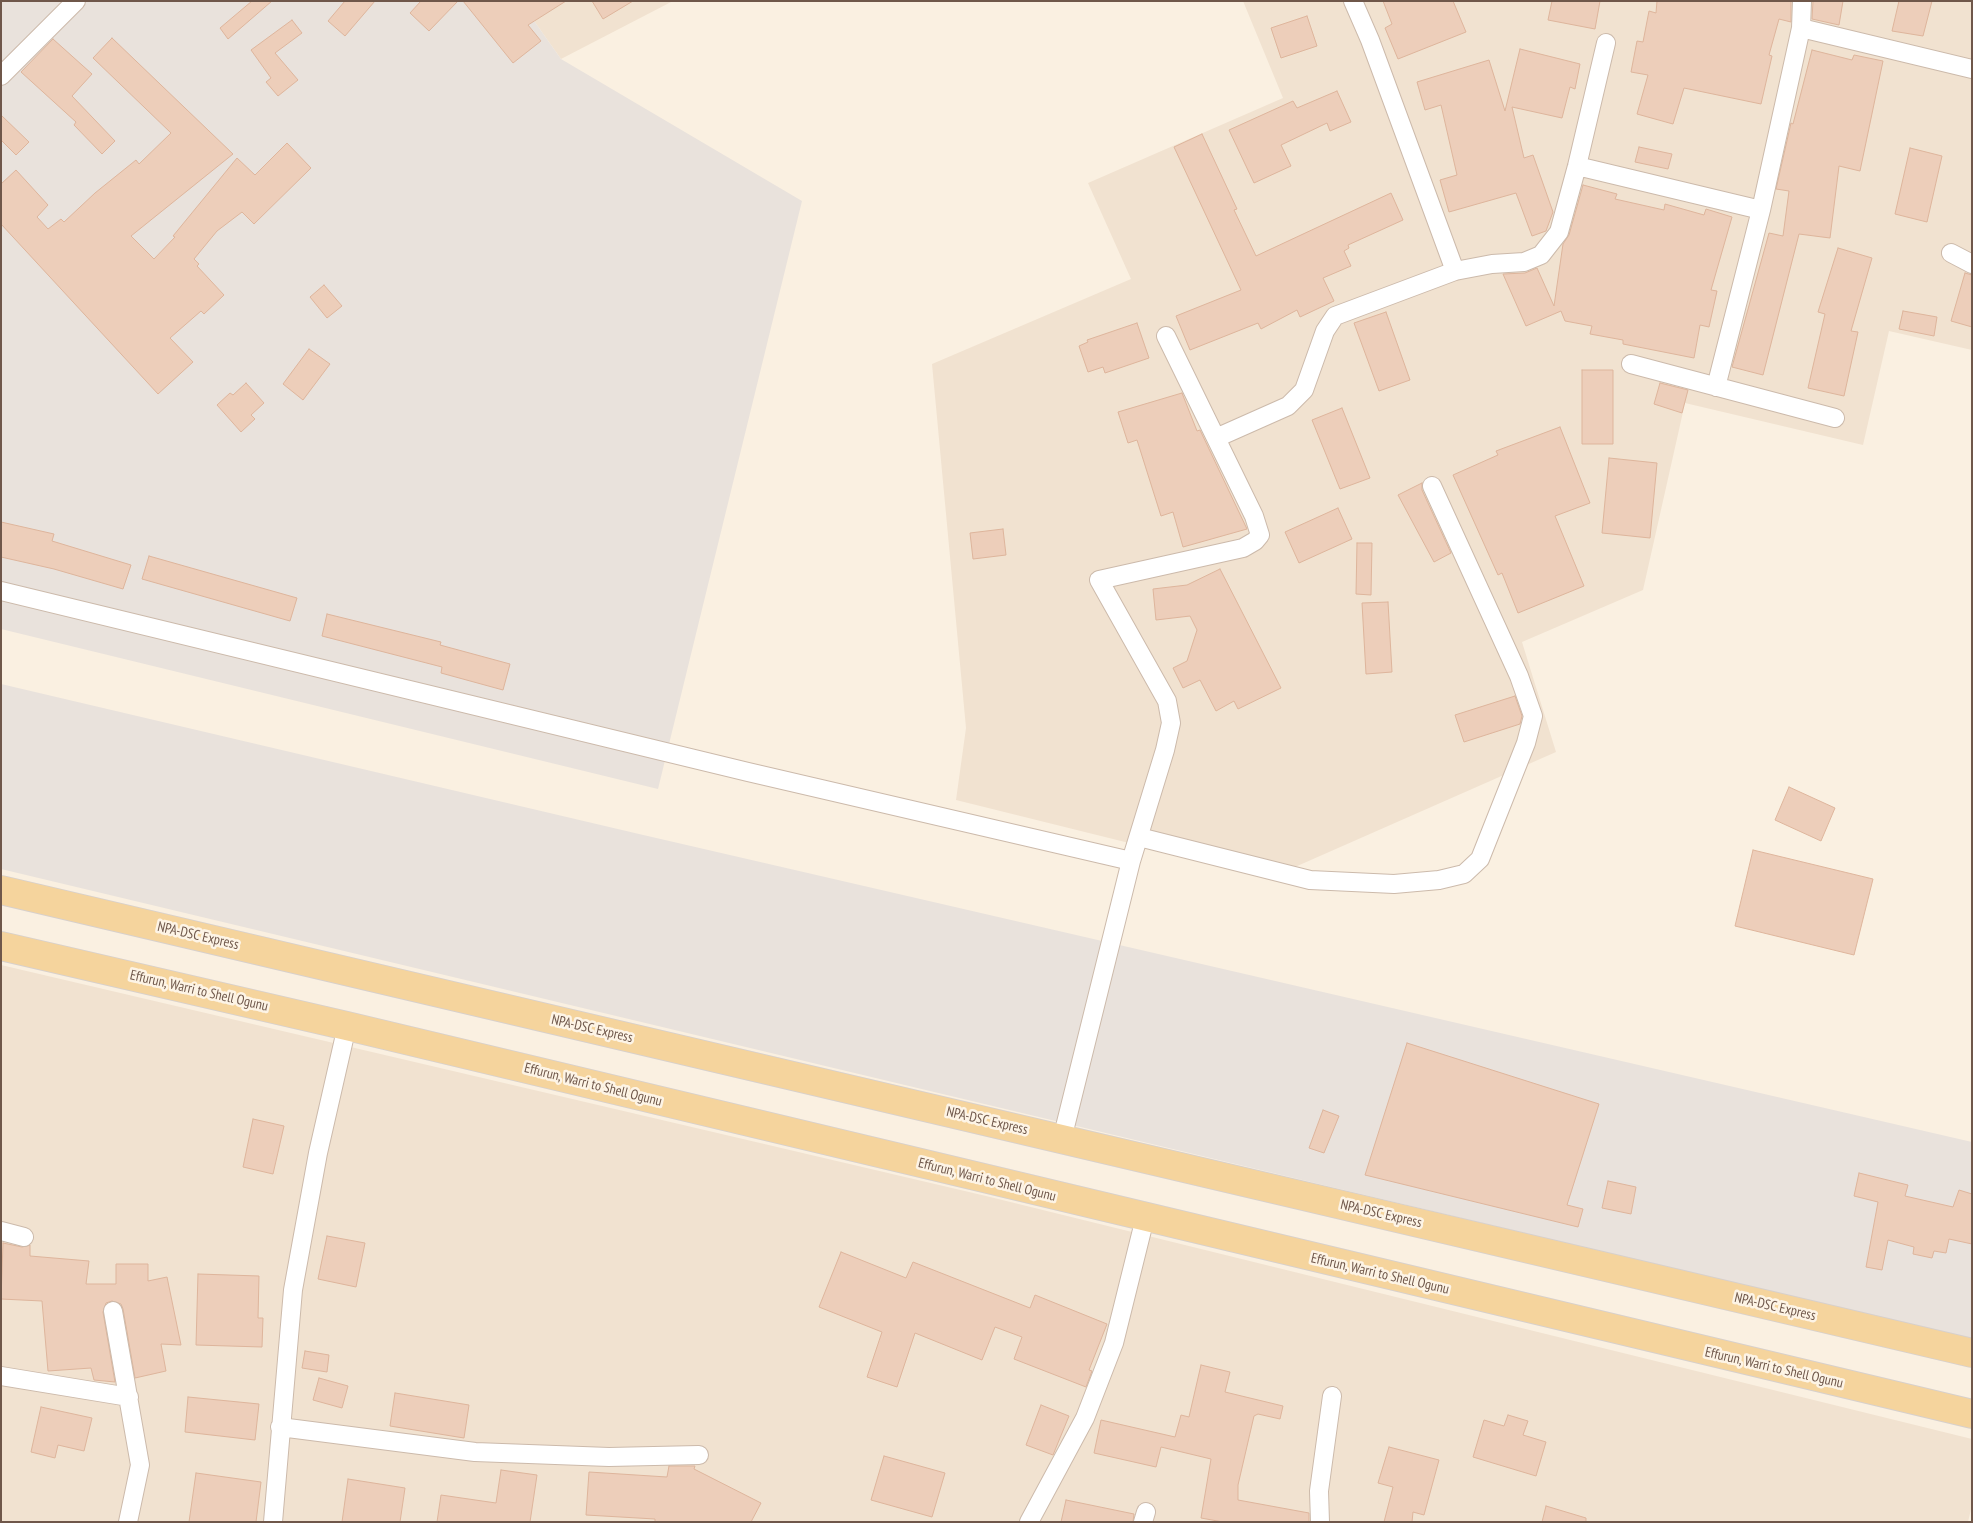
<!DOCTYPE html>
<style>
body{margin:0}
#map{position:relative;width:1973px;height:1523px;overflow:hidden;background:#faf0e1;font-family:"PT Sans Narrow",sans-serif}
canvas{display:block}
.frame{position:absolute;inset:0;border:2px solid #6f574a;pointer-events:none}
</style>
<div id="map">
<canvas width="1973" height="1523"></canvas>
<div class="frame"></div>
</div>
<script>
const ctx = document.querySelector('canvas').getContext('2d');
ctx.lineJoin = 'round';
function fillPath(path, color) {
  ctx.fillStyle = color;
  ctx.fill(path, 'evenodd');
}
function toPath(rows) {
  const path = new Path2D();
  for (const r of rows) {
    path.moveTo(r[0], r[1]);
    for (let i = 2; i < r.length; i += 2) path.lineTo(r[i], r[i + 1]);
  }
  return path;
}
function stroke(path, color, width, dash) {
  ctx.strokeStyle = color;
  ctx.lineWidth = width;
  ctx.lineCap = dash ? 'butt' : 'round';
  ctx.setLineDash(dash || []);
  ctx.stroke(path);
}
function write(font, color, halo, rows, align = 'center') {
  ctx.font = font + ' "PT Sans Narrow",sans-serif';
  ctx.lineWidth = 5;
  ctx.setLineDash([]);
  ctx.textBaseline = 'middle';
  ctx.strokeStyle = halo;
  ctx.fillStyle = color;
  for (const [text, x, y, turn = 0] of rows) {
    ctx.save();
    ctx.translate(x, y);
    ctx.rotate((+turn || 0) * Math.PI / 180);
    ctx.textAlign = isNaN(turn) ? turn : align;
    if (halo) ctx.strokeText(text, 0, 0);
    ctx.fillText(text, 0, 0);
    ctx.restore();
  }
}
fillPath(toPath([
 [520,1,673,1,561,59],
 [1243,1,1972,1,1972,350,1889,331,1863,445,1685,403,1643,590,1522,642,1556,752,1270,878,956,800,966,728,932,364,1131,279,1088,183,1283,98],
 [1,965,986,1196,1972,1439,1972,1505,1968,1522,1,1522]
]), '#f1e2d0');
fillPath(toPath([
 [1,1,520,1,561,59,802,201,658,789,1,629],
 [1,684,639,834,1972,1142,1972,1340,1,869]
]), '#e9e2dc');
const building = toPath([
 [252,1,272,1,228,39,220,28,252,1],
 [345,1,375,1,345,36,328,21,345,1],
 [421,1,458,1,429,31,410,13,421,1],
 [463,1,566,1,528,25,541,41,513,63,463,1],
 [592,1,633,1,603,19,592,1],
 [1383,1,1453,1,1466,32,1398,59,1385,28,1392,24,1383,1],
 [1552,1,1600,1,1595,29,1548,20,1552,1],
 [1657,1,1791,1,1791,22,1779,19,1769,55,1772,56,1761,104,1684,88,1673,124,1637,114,1648,75,1631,72,1637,41,1643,42,1649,11,1656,13,1657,1],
 [1813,1,1843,1,1839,25,1812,19,1813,1],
 [1899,1,1932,1,1923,36,1892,31,1899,1],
 [1307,16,1317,46,1281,58,1271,28,1307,16],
 [292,20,302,33,275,53,298,80,278,96,266,82,271,78,251,50,292,20],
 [112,38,233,154,131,236,154,259,175,237,173,236,237,158,255,175,287,143,311,168,254,224,242,212,217,231,194,259,199,264,197,266,224,295,204,314,201,311,170,338,193,362,158,394,1,224,1,184,16,170,48,205,37,217,48,229,61,219,64,222,95,193,136,160,139,164,171,133,93,58,112,38],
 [53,39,92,74,72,96,115,141,102,154,74,125,76,122,21,72,53,39],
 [1520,49,1580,64,1575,89,1570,87,1562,118,1512,107,1524,158,1533,155,1553,212,1546,231,1532,236,1516,193,1449,212,1440,180,1457,175,1441,105,1425,110,1417,82,1489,60,1505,111,1520,49],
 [1812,50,1852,60,1854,55,1883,61,1860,171,1839,166,1830,238,1799,234,1763,375,1732,367,1769,233,1783,236,1789,191,1776,189,1791,123,1793,124,1812,50],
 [1337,91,1351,122,1330,131,1327,123,1281,145,1291,166,1254,183,1229,130,1293,101,1297,108,1337,91],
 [1,115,29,142,16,155,1,140,1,115],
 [1202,134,1237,209,1234,210,1256,256,1391,193,1403,220,1348,245,1349,248,1344,251,1351,266,1323,278,1334,301,1300,317,1297,310,1261,329,1258,323,1190,350,1176,316,1241,290,1174,147,1202,134],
 [1639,147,1672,154,1668,169,1635,162,1639,147],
 [1910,148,1942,156,1927,222,1895,214,1910,148],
 [1583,185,1617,194,1615,199,1664,210,1665,204,1704,215,1706,209,1732,217,1711,290,1717,291,1709,327,1700,325,1694,358,1623,344,1623,340,1590,334,1592,326,1565,321,1561,311,1526,326,1503,274,1525,273,1537,268,1554,306,1563,244,1569,235,1583,185],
 [1838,248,1872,258,1851,331,1858,332,1844,396,1808,388,1825,314,1818,312,1838,248],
 [1965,273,1972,275,1972,327,1951,321,1965,273],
 [324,285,342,306,327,318,310,297,324,285],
 [1903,311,1937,317,1934,336,1899,329,1903,311],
 [1386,312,1410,380,1379,391,1354,323,1386,312],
 [1137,323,1149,358,1105,373,1103,367,1088,372,1079,346,1088,342,1087,340,1137,323],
 [309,349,330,364,303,400,283,384,309,349],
 [1582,370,1613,370,1613,444,1582,444,1582,370],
 [246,383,264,403,251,415,255,419,241,432,217,405,230,393,233,395,246,383],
 [1660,383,1688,390,1682,413,1654,404,1660,383],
 [1182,393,1197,431,1200,430,1247,529,1183,547,1173,512,1161,516,1137,440,1128,443,1118,412,1182,393],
 [1342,408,1370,478,1340,489,1312,420,1342,408],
 [1560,427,1590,503,1555,516,1584,586,1518,613,1502,573,1498,575,1453,475,1498,455,1496,451,1560,427],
 [1609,458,1657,463,1650,538,1602,533,1609,458],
 [1422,483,1422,490,1451,553,1434,562,1398,495,1422,483],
 [1338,508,1352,539,1299,563,1285,532,1338,508],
 [1,522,54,534,52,541,131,565,123,589,54,569,1,557,1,522],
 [1003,529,1006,555,973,559,970,533,1003,529],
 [1357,543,1372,543,1371,595,1356,594,1357,543],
 [149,556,297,598,290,621,142,579,149,556],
 [1220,569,1281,688,1238,709,1234,701,1216,711,1200,680,1183,688,1173,668,1187,661,1197,630,1190,616,1156,620,1153,589,1187,585,1220,569],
 [1388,602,1392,672,1366,674,1362,603,1388,602],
 [327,614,441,642,440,645,510,664,503,690,441,673,442,667,322,636,327,614],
 [1515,696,1522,716,1520,724,1464,742,1455,715,1515,696],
 [1789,787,1835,808,1821,841,1775,820,1789,787],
 [1753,850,1873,879,1854,955,1735,926,1753,850],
 [1407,1043,1599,1104,1567,1205,1583,1209,1578,1227,1365,1175,1407,1043],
 [1323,1110,1339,1116,1324,1153,1309,1148,1323,1110],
 [253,1119,284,1126,273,1174,243,1167,253,1119],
 [1859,1173,1908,1185,1905,1196,1953,1207,1959,1190,1972,1194,1972,1244,1949,1239,1946,1253,1934,1251,1932,1258,1913,1254,1914,1247,1888,1240,1882,1270,1866,1267,1878,1202,1854,1196,1859,1173],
 [1608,1181,1636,1187,1631,1214,1602,1208,1608,1181],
 [327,1236,365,1243,356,1287,318,1279,327,1236],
 [3,1243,22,1247,30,1245,30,1256,89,1261,86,1284,116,1284,116,1264,148,1264,148,1281,167,1277,181,1345,161,1344,166,1371,135,1378,123,1309,121,1304,112,1301,106,1303,103,1312,115,1382,94,1380,91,1368,48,1371,42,1301,1,1299,3,1243],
 [841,1252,906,1278,913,1262,1030,1308,1035,1295,1107,1324,1089,1370,1092,1371,1086,1387,1014,1359,1022,1337,995,1327,982,1360,915,1333,897,1387,867,1377,882,1332,819,1307,841,1252],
 [198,1274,259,1276,258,1318,263,1318,262,1347,196,1345,198,1274],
 [305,1351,329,1355,327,1372,302,1368,305,1351],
 [1201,1365,1230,1372,1225,1392,1283,1406,1280,1419,1258,1414,1254,1416,1238,1485,1238,1500,1309,1513,1309,1522,1223,1522,1201,1518,1211,1459,1161,1447,1156,1467,1094,1453,1101,1420,1175,1437,1181,1415,1189,1417,1201,1365],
 [319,1378,348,1386,342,1408,313,1400,319,1378],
 [395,1393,469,1405,464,1438,390,1426,395,1393],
 [188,1397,259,1404,255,1440,185,1432,188,1397],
 [1041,1405,1069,1416,1053,1455,1026,1445,1041,1405],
 [41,1407,92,1418,84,1451,58,1445,55,1458,31,1452,41,1407],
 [1508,1415,1528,1421,1523,1435,1546,1442,1536,1476,1473,1457,1484,1420,1504,1426,1508,1415],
 [1389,1447,1439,1460,1424,1515,1413,1512,1412,1522,1384,1522,1393,1487,1378,1483,1389,1447],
 [884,1456,945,1473,932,1517,871,1500,884,1456],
 [669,1466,695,1466,694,1469,761,1503,751,1522,655,1522,655,1519,586,1515,589,1472,667,1477,669,1466],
 [501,1470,537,1475,530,1522,437,1522,441,1495,496,1503,501,1470],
 [196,1473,261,1482,256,1522,189,1522,196,1473],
 [348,1479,405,1488,400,1522,342,1522,348,1479],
 [1066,1500,1134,1514,1133,1522,1061,1522,1066,1500],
 [1546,1506,1586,1518,1586,1522,1542,1522,1546,1506]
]);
fillPath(building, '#edceba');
stroke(building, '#deb59c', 1);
const minor = toPath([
 [1353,1,1370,40,1455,271],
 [1801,28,1972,69],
 [1,76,76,1],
 [1577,166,1761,210],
 [1951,253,1972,264],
 [1631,364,1835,418],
 [1716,387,1761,210,1801,28,1802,1],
 [1216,438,1288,406,1304,390,1325,331,1335,316,1455,271,1492,264,1524,262,1541,255,1559,232,1577,166,1606,43],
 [1,591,748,772,1131,861],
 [1139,837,1310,880,1394,884,1439,880,1464,874,1480,859,1526,743,1533,716,1519,676,1432,486],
 [1062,1139,1131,861,1165,750,1171,723,1167,701,1099,580,1243,548,1255,541,1260,535,1254,516,1166,336],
 [1,1231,24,1237],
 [113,1311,140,1465,128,1522],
 [1,1376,129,1397],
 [280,1427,475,1452,609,1457,699,1455],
 [273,1522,293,1290,318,1153,347,1026],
 [1029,1522,1085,1418,1114,1343,1145,1218],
 [1143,1522,1146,1512],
 [1320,1522,1319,1491,1332,1396]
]);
const primary = toPath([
 [1,890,1972,1353],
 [1,946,347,1026,1972,1414]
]);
stroke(minor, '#ccbaab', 20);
stroke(primary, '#d7d0cc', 30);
stroke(minor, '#fff', 18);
stroke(primary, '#f5d49d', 28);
write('14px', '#6f574a', '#fdf4e6', [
 ["NPA-DSC Express",198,936,13],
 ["Effurun, Warri to Shell Ogunu",199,991,13],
 ["NPA-DSC Express",592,1029,13],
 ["Effurun, Warri to Shell Ogunu",593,1085,14],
 ["NPA-DSC Express",987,1121,13],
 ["Effurun, Warri to Shell Ogunu",987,1180,14],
 ["NPA-DSC Express",1381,1214,13],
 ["Effurun, Warri to Shell Ogunu",1380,1274,13],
 ["NPA-DSC Express",1775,1307,13],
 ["Effurun, Warri to Shell Ogunu",1774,1368,13]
]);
</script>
